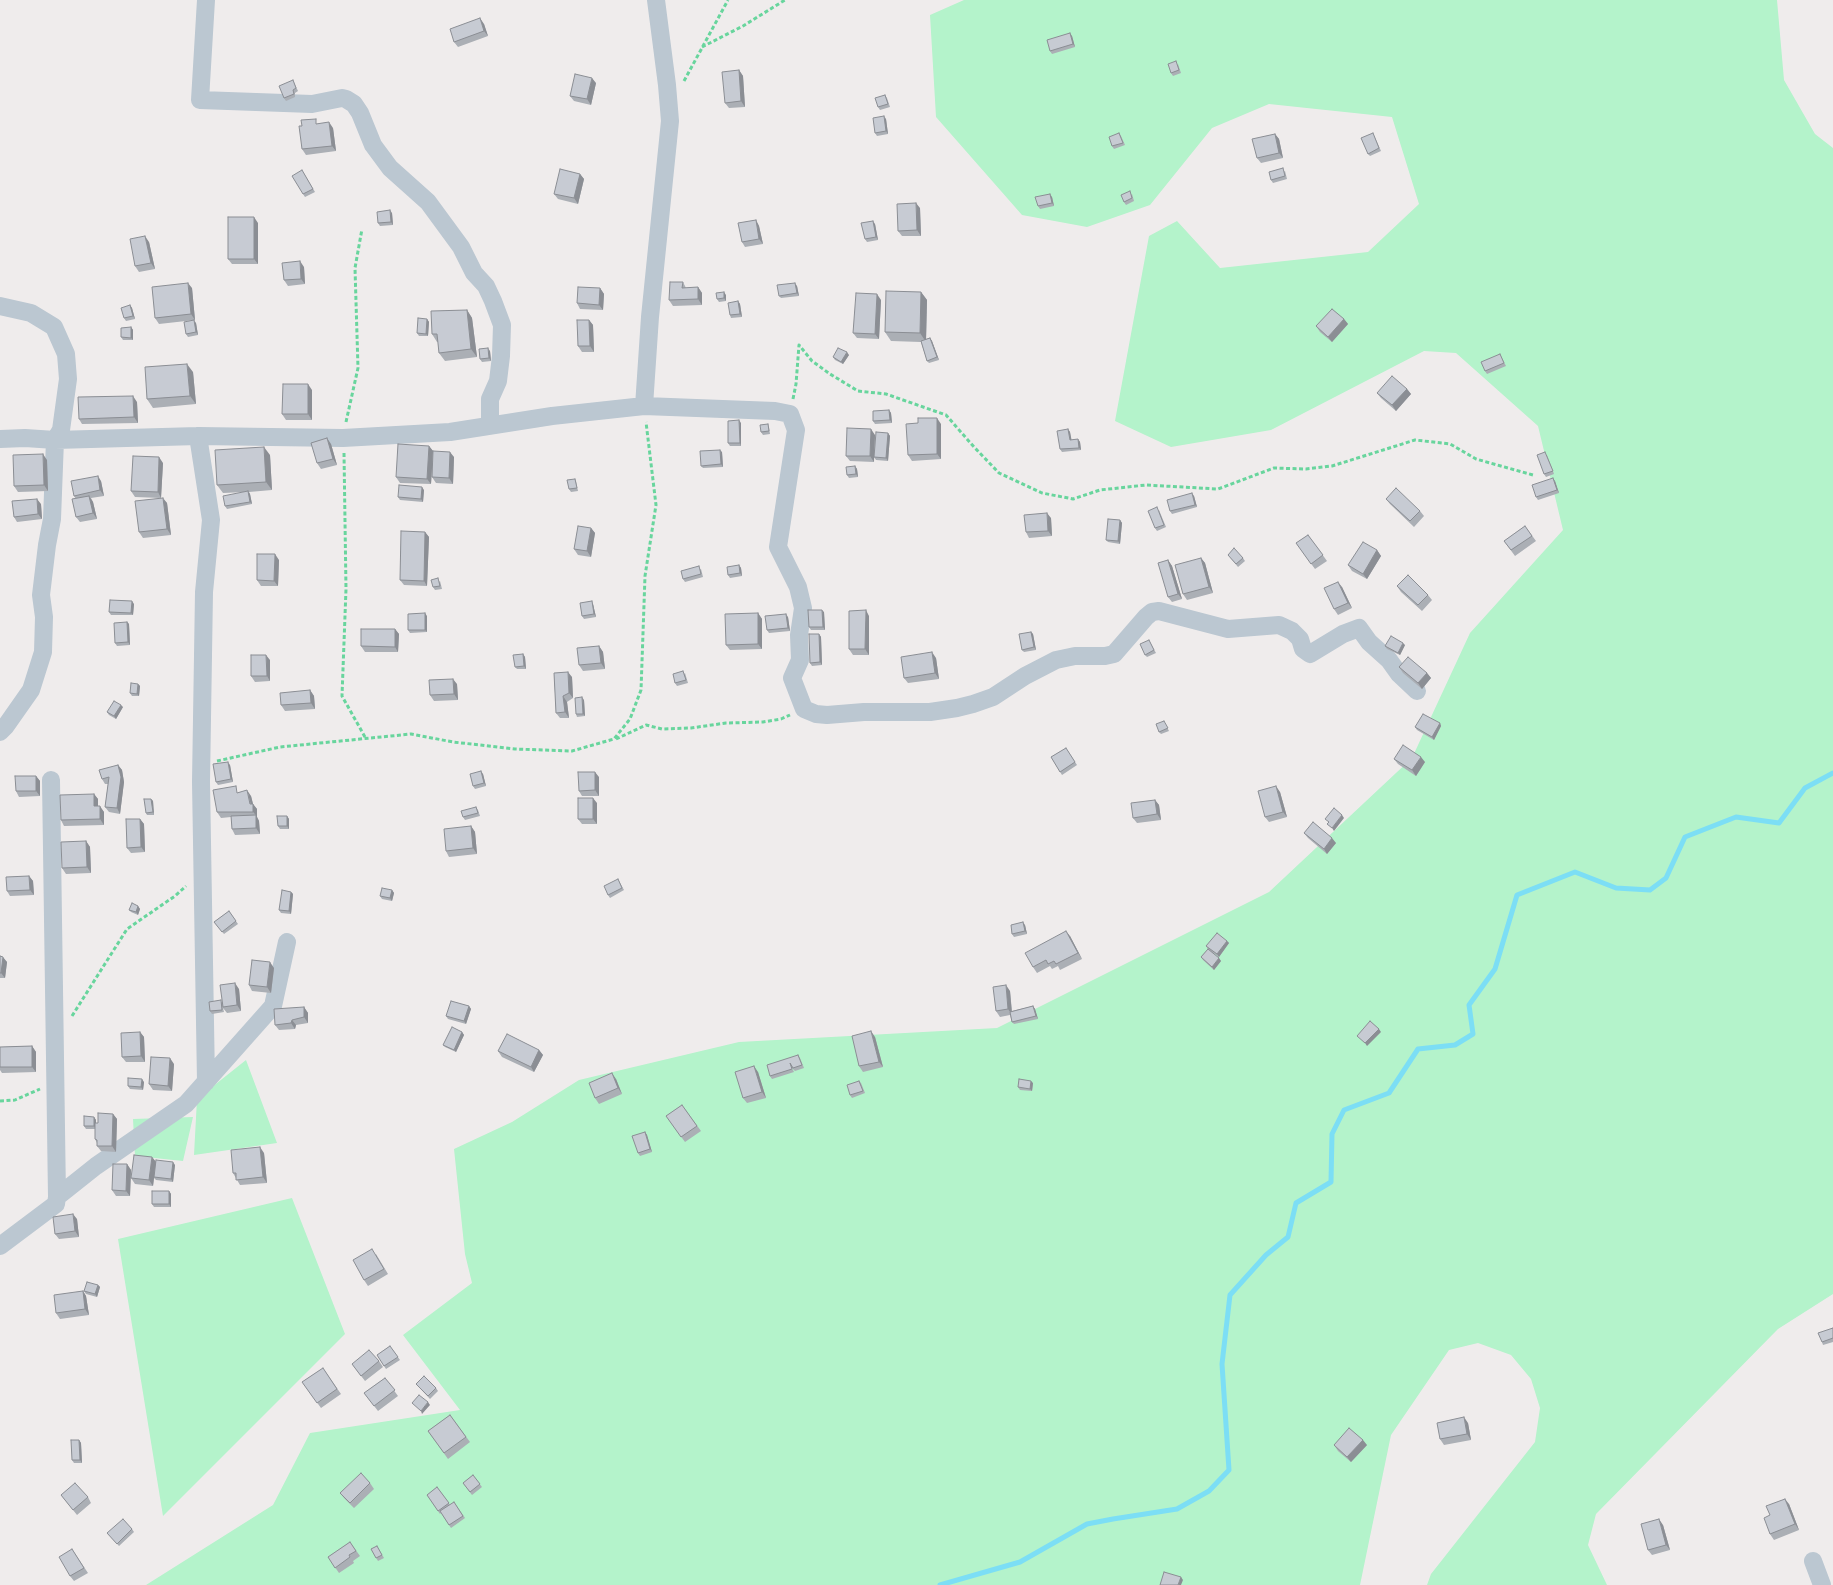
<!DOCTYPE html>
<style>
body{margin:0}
canvas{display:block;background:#efecec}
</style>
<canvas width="1833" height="1585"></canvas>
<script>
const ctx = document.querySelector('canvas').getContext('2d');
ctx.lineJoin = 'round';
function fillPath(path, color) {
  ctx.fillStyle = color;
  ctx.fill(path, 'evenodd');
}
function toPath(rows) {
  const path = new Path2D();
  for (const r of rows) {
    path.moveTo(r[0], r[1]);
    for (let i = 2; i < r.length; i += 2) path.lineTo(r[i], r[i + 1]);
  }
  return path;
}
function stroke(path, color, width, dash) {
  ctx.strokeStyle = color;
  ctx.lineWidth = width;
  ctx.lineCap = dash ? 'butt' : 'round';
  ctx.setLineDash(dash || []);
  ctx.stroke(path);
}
fillPath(toPath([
 [964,0,1777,0,1784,80,1815,134,1833,148,1833,1294,1778,1329,1596,1514,1588,1545,1607,1585,1427,1585,1431,1574,1535,1442,1540,1408,1531,1379,1511,1355,1478,1343,1449,1350,1391,1435,1360,1585,146,1585,273,1505,310,1433,460,1410,403,1335,472,1283,465,1254,454,1149,512,1122,579,1080,739,1042,997,1028,1269,892,1412,758,1470,633,1563,530,1538,426,1456,353,1424,351,1271,430,1171,447,1115,421,1149,236,1177,221,1220,268,1368,252,1419,204,1392,117,1269,104,1212,128,1150,205,1087,227,1022,215,936,117,930,15],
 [246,1060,277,1143,194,1155,197,1099],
 [193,1117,183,1161,135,1156,133,1119],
 [292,1198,345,1334,163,1516,118,1239]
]), '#b4f3cb');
stroke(toPath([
 [940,1585,1020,1562,1087,1524,1113,1519,1177,1509,1209,1491,1229,1470,1222,1364,1230,1295,1266,1255,1288,1237,1296,1203,1331,1182,1332,1134,1344,1110,1389,1093,1418,1049,1455,1045,1473,1034,1469,1005,1495,969,1517,895,1575,872,1616,888,1650,890,1666,878,1685,837,1736,817,1779,823,1805,788,1833,773]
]), '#7cdef5', 5);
stroke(toPath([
 [702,47,743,26,785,0],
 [684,81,728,0],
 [793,399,796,384,799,345,812,361,830,374,858,391,886,394,946,415,974,447,999,473,1042,493,1073,499,1100,490,1146,485,1218,489,1274,468,1306,469,1332,466,1415,440,1450,444,1476,459,1533,475],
 [346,422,358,368,355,268,362,229],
 [344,453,346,589,342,696,365,737],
 [616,739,646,725,662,729,691,728,726,723,763,722,781,719,790,715],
 [217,761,280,747,411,734,453,742,515,749,572,751,614,739,630,719,641,690,645,576,656,505,646,422],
 [72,1016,127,929,175,896,186,886],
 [0,1101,15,1100,40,1089]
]), '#68d59d', 3, [4, 2.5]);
stroke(toPath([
 [206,0,200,100,312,104,342,98,346,99,354,104,360,113,373,145,390,168,428,202,461,247,474,273,486,286,493,301,502,325,501,356,498,381,490,399,490,426],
 [656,0,667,85,670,121,650,317,644,406,775,411,790,414,796,430,778,547,798,587,803,608,799,635,800,660,792,678,804,709,816,714,827,715,864,712,930,712,957,708,973,704,993,697,1025,676,1056,660,1075,656,1105,656,1114,654,1146,617,1152,612,1159,611,1228,629,1279,625,1292,631,1300,639,1303,649,1310,654,1343,634,1359,628,1369,642,1389,660,1399,674,1417,691],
 [0,306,31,313,54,327,66,354,68,379,61,430,55,440,198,436,343,438,450,432,552,416,644,406],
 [198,436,211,520,204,592,201,782,206,1082],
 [0,439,25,438,55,440,52,519,47,545,41,595,44,617,43,652,31,690,5,727,0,732],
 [51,780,57,1197],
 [0,1246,56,1204,57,1197,96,1166,186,1104,273,1006,287,942],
 [1813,1561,1822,1585]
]), '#bbc7d1', 18);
fillPath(toPath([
 [484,24,488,36,458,47,454,42],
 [1072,36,1075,47,1052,54,1050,51],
 [1178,64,1181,73,1173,76,1171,73],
 [739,70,743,76,745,107,729,108,725,103],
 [293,80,298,91,295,93,295,97,286,101,284,98],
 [596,83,591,105,574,101,570,96],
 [885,95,887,98,890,107,880,110,878,107],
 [886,119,888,134,877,136,875,133],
 [333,128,336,151,306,155,302,149],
 [1119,133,1121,136,1125,145,1114,149,1112,146],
 [1373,133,1381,151,1370,156,1368,154],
 [1275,134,1279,139,1283,158,1261,163,1257,158],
 [302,170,315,192,305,197,303,194],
 [1285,171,1287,179,1273,183,1271,180],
 [580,174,584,179,578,204,558,199,554,194],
 [1132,194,1134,201,1126,205,1124,202],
 [1052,197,1054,206,1040,209,1038,206],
 [920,208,921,236,902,236,898,231],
 [392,213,393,225,380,226,378,223],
 [756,220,759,226,763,244,745,247,742,242],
 [258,223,258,264,232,264,228,259],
 [875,224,878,240,867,242,865,239],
 [149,242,155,269,139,272,135,266],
 [304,267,305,284,288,286,284,280],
 [683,282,686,288,698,287,702,293,702,305,673,306,669,300],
 [797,286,799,296,781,298,779,296],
 [192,288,195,320,159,324,155,318],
 [600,288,604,294,603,310,580,309,577,303],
 [921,292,927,300,926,339,930,338,932,341,939,360,929,363,927,361,921,342,891,341,885,332],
 [726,295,726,301,719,302,717,299],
 [881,300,879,339,857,338,853,333],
 [738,301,740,304,742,317,731,318,730,315],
 [130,305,132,308,135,319,126,321,124,318],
 [467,310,472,318,477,357,445,361,439,353,438,342,437,342,432,334],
 [427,319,429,322,428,336,419,336,417,333],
 [1344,319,1348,324,1332,342,1320,332,1316,326],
 [589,320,593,325,594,352,582,352,578,346],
 [196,323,198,335,188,337,186,334],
 [131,327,133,330,133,340,123,340,121,337],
 [490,351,491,361,482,362,480,359],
 [1500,354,1506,366,1487,374,1485,371],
 [849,355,843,364,835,360,833,357],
 [193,372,196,404,153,408,147,399],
 [1407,389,1411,394,1396,411,1381,398,1377,393],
 [312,390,312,420,286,420,282,414],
 [137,402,138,423,82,424,79,419],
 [889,410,891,413,892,423,875,424,873,421],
 [741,423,741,446,730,446,728,443],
 [768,424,769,427,770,434,763,435,761,432],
 [941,424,941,459,912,461,908,455],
 [1068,429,1070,432,1071,440,1078,439,1080,442,1081,450,1062,452,1060,449],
 [888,433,890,436,888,461,876,460,874,457,874,462,850,461,846,456,875,435,874,456],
 [331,444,337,465,321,469,317,463],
 [429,446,433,451,454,457,453,484,436,483,432,477,433,453,431,484,400,483,396,477],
 [722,452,723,467,703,468,701,466],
 [270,455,272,490,249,492,250,494,252,504,227,509,225,506,245,492,223,493,217,485],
 [1547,455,1554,474,1546,477,1544,474],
 [47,460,48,491,18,492,14,486],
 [163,463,161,498,167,503,171,535,143,538,139,532,161,498,135,497,131,491],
 [855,466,857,469,858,477,849,478,847,475],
 [575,479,576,481,578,491,571,492,569,489],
 [101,481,104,496,91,498,93,502,97,519,80,522,76,517,76,499,74,496],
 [1555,481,1559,493,1538,500,1536,497],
 [424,490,423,502,400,500,398,497],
 [1194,496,1197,507,1172,514,1170,511],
 [1386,499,1420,511,1424,516,1414,527,1390,504],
 [41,504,42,519,17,522,14,517],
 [1159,510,1166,527,1157,531,1155,528],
 [1051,518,1052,536,1029,538,1026,532],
 [1120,520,1122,523,1120,544,1108,542,1106,540],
 [1525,526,1536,541,1515,556,1504,541],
 [591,528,595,533,591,557,578,555,574,549],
 [425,532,429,537,427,586,404,585,400,580],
 [1308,535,1327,561,1315,569,1296,543],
 [1377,550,1381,556,1367,579,1352,571,1348,565],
 [1228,555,1243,558,1245,561,1238,567],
 [1201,558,1205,563,1213,593,1187,600,1183,594],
 [279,560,278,586,261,586,257,580],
 [1168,560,1172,566,1182,599,1172,602,1168,597],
 [739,565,741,568,742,576,730,578,728,575],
 [701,569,703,577,685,582,683,579],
 [440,581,442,589,435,590,433,587],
 [1397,586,1428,595,1432,600,1422,611,1401,592],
 [1342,587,1352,608,1338,615,1334,609],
 [134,604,133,615,111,615,109,612],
 [593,604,596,617,584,619,582,616],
 [824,612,825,630,811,630,809,627],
 [758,613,762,619,762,649,730,650,726,645],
 [427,616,427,632,410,633,408,630],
 [869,616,869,655,853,655,849,649],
 [788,617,790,631,769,633,767,630],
 [127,622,129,624,130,645,117,646,115,643],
 [395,629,399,634,398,652,365,652,361,646],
 [1031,632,1033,634,1036,650,1024,652,1022,650],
 [819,634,821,637,822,665,812,666,810,663],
 [1149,640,1156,653,1147,657,1145,655],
 [1405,645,1400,655,1387,649,1385,646],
 [599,646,603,652,605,669,583,671,579,665],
 [523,654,525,657,526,669,517,669,515,667],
 [936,658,939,679,908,683,904,678],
 [270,660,270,681,255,682,251,676],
 [1399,667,1427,673,1431,678,1422,689,1403,673],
 [554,673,572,677,573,698,567,702,569,718,560,718,556,713],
 [685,673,688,683,677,686,675,683],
 [138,684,140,686,139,696,132,696,130,693],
 [457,684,458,700,434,701,430,695],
 [310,690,314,696,315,709,285,711,281,705],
 [584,700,585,716,577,717,576,714],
 [123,707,116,719,109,715,107,712],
 [1164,721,1169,731,1161,734,1159,732],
 [1440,723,1441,726,1434,740,1417,730,1415,727],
 [1066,748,1077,765,1062,775,1051,757],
 [1394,759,1425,762,1416,776,1398,764],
 [118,765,122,770,124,782,120,814,109,812,105,807,108,784,105,784,102,779],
 [230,765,233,782,218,785,216,782],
 [483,774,486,786,475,789,473,786],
 [36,776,40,781,40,796,19,797,16,791],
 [599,777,599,796,582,796,579,791],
 [240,792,251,796,253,804,257,809,257,817,259,821,260,834,235,835,232,829,231,817,221,818,217,812],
 [1280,792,1287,817,1269,822,1265,817],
 [94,794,98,799,98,806,104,812,104,825,64,826,61,820],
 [151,799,153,801,154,815,147,815,146,813],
 [1155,800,1159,805,1161,820,1137,823,1133,818],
 [597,803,597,824,582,824,578,819],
 [476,807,478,810,480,816,465,820,463,817],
 [287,816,289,819,289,829,280,829,278,826],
 [140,819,144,824,145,852,131,853,127,848],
 [471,826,475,832,477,854,449,857,446,851],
 [1304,833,1336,843,1327,854,1308,838],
 [86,841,90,847,91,873,66,874,62,868],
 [29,876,33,881,34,895,10,896,7,891],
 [618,879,624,890,610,898,608,895],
 [392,890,394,893,392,901,382,899,380,896],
 [291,892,293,894,291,914,281,913,279,910],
 [138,906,140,909,138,915,131,912,129,910],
 [229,911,238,924,224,934,214,922],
 [1025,925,1027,934,1014,937,1012,934],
 [1070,936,1082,959,1060,970,1058,966,1052,969,1050,966,1037,973,1033,967],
 [1227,941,1229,943,1219,957,1212,952,1221,961,1214,970,1203,960,1201,957,1208,949,1206,946],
 [0,956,7,962,5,978,0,978],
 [274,968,271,993,252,991,249,985],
 [239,989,241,1011,227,1013,223,1008,224,1012,212,1014,210,1011],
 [1010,991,1012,1011,1033,1006,1035,1009,1038,1019,1014,1024,1012,1022,1010,1015,1000,1017,996,1011],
 [469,1006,471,1009,466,1024,448,1019,446,1016],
 [304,1007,308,1013,308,1023,296,1025,295,1029,279,1030,275,1025],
 [140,1032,144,1037,145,1062,126,1062,122,1057],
 [462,1032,464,1035,456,1052,445,1047,443,1045],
 [875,1037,883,1067,863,1072,859,1066],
 [32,1046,36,1052,36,1072,2,1073,0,1070,0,1047],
 [539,1050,543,1055,534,1072,502,1057,498,1051],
 [798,1055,800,1058,804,1068,795,1071,792,1068,794,1072,772,1079,770,1076],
 [174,1064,172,1091,153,1090,149,1084],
 [758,1072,766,1098,747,1103,743,1098],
 [616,1079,622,1094,599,1104,595,1098],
 [859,1081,861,1083,865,1093,852,1098,850,1095],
 [144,1082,143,1090,130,1089,128,1086],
 [1033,1083,1032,1091,1020,1090,1018,1087],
 [682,1105,701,1131,685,1142,666,1116],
 [113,1114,117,1119,116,1152,101,1151,97,1146,97,1143,95,1139,95,1129,86,1129,84,1126,94,1117,96,1120,96,1123,98,1123],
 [645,1132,647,1135,652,1152,640,1156,638,1153],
 [264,1153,267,1183,240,1185,233,1173],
 [152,1157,156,1162,175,1165,173,1182,156,1180,154,1178,153,1186,135,1184,131,1178],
 [127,1164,131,1170,130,1196,116,1196,112,1190],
 [169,1191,171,1194,171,1207,154,1207,152,1204],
 [77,1219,79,1237,59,1239,55,1234],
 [376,1254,388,1274,368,1286,364,1280],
 [98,1285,100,1287,97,1297,86,1294,84,1291],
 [83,1291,86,1296,89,1315,60,1319,56,1313],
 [1833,1328,1833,1342,1823,1345,1822,1342],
 [390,1346,400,1360,386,1369,377,1355],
 [379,1361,383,1367,365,1381,352,1364],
 [323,1368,341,1394,321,1408,302,1382],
 [385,1378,398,1396,378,1411,364,1393],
 [416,1384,436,1388,438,1391,430,1399],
 [450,1415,470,1442,448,1459,428,1431],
 [1468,1423,1471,1440,1444,1445,1440,1439],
 [79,1440,81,1443,82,1463,74,1463,72,1460],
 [1334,1445,1367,1445,1351,1462,1338,1451],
 [473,1475,482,1487,472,1495,463,1483],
 [370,1483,374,1489,354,1508,344,1498,340,1493],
 [437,1487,450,1505,454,1502,465,1518,451,1528,441,1513,440,1514,427,1495],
 [61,1495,88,1497,91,1503,77,1515],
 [1789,1504,1799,1530,1774,1540,1770,1534,1770,1515],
 [1663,1525,1670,1550,1652,1555,1648,1550],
 [132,1529,134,1532,119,1546,107,1533],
 [350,1542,360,1556,353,1561,354,1563,339,1573,328,1557],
 [377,1546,384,1558,378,1561,371,1549],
 [72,1549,88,1573,74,1581,70,1576]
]), '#abafb5');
fillPath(toPath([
 [480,18,484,24,488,36,484,31],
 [1070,33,1072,36,1075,47,1073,44],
 [739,70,743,76,745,107,741,101],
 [592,78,596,83,591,105,587,99],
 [884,116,886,119,888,134,886,131],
 [329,122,333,128,336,151,332,146],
 [1275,134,1279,139,1283,158,1279,153],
 [580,174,584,179,578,204,574,198],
 [1050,194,1052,197,1054,206,1052,203],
 [916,203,920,208,921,236,917,230],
 [390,210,392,213,393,225,391,222],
 [254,217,258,223,258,264,254,259],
 [756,220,759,226,763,244,759,239],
 [873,221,875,224,878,240,876,237],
 [145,236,149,242,155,269,151,263],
 [300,261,304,267,305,284,301,279],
 [188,283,192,288,195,320,191,314],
 [795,283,797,286,799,296,797,293],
 [698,287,702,293,702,305,698,299],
 [600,288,604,294,603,310,599,305],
 [724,292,726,295,726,301,724,298],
 [921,292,927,300,926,342,920,333],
 [877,294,881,300,879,339,875,334],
 [738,301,740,304,742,317,740,314],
 [130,305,132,308,135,319,133,316],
 [467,310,472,318,477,357,471,349],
 [427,319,429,322,428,336,426,334],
 [1344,319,1348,324,1332,342,1328,337],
 [194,320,196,323,198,335,196,332],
 [589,320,593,325,594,352,590,346],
 [131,327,133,330,133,340,131,338],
 [930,338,932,341,939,360,937,357],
 [488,348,490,351,491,361,489,358],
 [847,352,849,355,843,364,841,362],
 [187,364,193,372,196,404,190,396],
 [308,384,312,390,312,420,308,414],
 [1407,389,1411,394,1396,411,1392,405],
 [133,396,137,402,138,423,134,417],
 [889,410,891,413,892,423,890,420],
 [937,418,941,424,941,459,937,454],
 [739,420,741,423,741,446,740,443],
 [871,429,875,435,874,462,870,456],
 [1068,429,1070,432,1072,442,1070,440],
 [888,433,890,436,888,461,886,458],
 [327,438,331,444,337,465,333,459],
 [1078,439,1080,442,1081,450,1079,448],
 [429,446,433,451,431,484,427,479],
 [264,447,270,455,272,490,266,482],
 [720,450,722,452,723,467,721,464],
 [450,452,454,457,453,484,449,478],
 [43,454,47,460,48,491,44,485],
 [159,457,163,463,161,498,158,492],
 [855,466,857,469,858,477,856,474],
 [98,476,101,481,104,496,100,490],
 [1553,478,1555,481,1559,493,1557,490],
 [422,487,424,490,423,502,421,499],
 [248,491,250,494,252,504,250,502],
 [1192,493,1194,496,1197,507,1195,505],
 [89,496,93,502,97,519,93,513],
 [163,498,167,503,171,535,167,529],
 [37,499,41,504,42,519,38,514],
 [1047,513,1051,518,1052,536,1048,531],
 [1120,520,1122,523,1120,544,1118,541],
 [591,528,595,533,591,557,587,551],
 [425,532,429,537,427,586,424,581],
 [1377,550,1381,556,1367,579,1363,574],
 [275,554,279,560,278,586,274,581],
 [1201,558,1205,563,1213,593,1209,587],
 [1168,560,1172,566,1182,599,1178,594],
 [739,565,741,568,742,576,740,573],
 [1338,582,1342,587,1352,608,1348,603],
 [132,601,134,604,133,615,131,613],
 [592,601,593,604,596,617,594,614],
 [822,610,824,612,825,630,823,627],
 [866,610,869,616,869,655,865,649],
 [425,613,427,616,427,632,425,630],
 [758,613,762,619,762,649,758,644],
 [786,614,788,617,790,631,788,628],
 [127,622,129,624,130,645,128,642],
 [395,629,399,634,398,652,395,647],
 [1031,632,1033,634,1036,650,1034,647],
 [819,634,821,637,822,665,820,662],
 [1403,643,1405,645,1400,655,1398,653],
 [599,646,603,652,605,669,601,663],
 [932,652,936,658,939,679,935,673],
 [523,654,525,657,526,669,524,666],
 [266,655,270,660,270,681,267,676],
 [568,672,572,677,573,698,569,693],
 [1427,673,1431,678,1422,689,1418,683],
 [453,679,457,684,458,700,454,694],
 [138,684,140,686,139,696,137,694],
 [310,690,314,696,315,709,311,703],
 [563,696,567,702,569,718,565,712],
 [582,697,584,700,585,716,583,714],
 [121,705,123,707,116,719,114,716],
 [1440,723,1441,726,1434,740,1432,737],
 [1421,757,1425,762,1416,776,1412,770],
 [228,762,230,765,233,782,231,779],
 [118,765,122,770,124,782,120,814,117,808],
 [481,771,483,774,486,786,484,783],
 [595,772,599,777,599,796,595,790],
 [36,776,40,781,40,796,36,791],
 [1276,786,1280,792,1287,817,1283,812],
 [247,790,251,796,253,804,257,809,257,817,259,821,260,834,256,828,256,815,253,812],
 [94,794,98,799,98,812,94,806],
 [593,798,597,803,597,824,593,819],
 [151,799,153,801,154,815,153,812],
 [1155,800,1159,805,1161,820,1157,814],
 [100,806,104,812,104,825,100,819],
 [1342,815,1344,818,1334,831,1332,828],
 [287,816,289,819,289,829,287,826],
 [140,819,144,824,145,852,141,847],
 [471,826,475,832,477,854,473,848],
 [1332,838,1336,843,1327,854,1324,849],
 [86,841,90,847,91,873,87,867],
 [29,876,33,881,34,895,30,890],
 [392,890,394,893,392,901,390,898],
 [291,892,293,894,291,914,289,911],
 [138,906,140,909,138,915,136,912],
 [1023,922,1025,925,1027,934,1025,931],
 [1066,931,1070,936,1082,959,1078,953],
 [1227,941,1229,943,1219,957,1217,954],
 [3,957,7,962,5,978,1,973],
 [1219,958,1221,961,1214,970,1212,967],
 [270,962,274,968,271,993,267,987],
 [235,983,239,989,241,1011,237,1005],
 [1006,985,1010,991,1012,1015,1008,1009],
 [469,1006,471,1009,466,1024,464,1021],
 [1033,1006,1035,1009,1038,1019,1036,1016],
 [304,1007,308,1013,308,1023,304,1017],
 [292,1020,296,1025,295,1029,291,1023],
 [1379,1029,1381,1032,1367,1046,1365,1043],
 [871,1031,875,1037,883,1067,879,1062],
 [140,1032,144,1037,145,1062,141,1056],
 [462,1032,464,1035,456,1052,454,1050],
 [32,1046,36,1052,36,1072,32,1067],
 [539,1050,543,1055,534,1072,531,1067],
 [170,1058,174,1064,172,1091,168,1086],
 [754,1066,758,1072,766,1098,762,1092],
 [612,1073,616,1079,622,1094,618,1088],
 [142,1079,144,1082,143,1090,141,1087],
 [1031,1081,1033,1083,1032,1091,1030,1089],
 [113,1114,117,1119,116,1152,112,1146],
 [94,1117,96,1120,96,1129,94,1126],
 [645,1132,647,1135,652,1152,650,1149],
 [260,1147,264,1153,267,1183,263,1177],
 [152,1157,156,1162,153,1186,149,1180],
 [173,1162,175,1165,173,1182,171,1179],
 [127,1164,131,1170,130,1196,126,1191],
 [169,1191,171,1194,171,1207,169,1204],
 [73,1214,77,1219,79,1237,75,1231],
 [98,1285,100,1287,97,1297,95,1294],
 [83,1291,86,1296,89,1315,85,1309],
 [428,1402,430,1405,422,1414,421,1411],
 [1464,1417,1468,1423,1471,1440,1467,1434],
 [79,1440,81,1443,82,1463,80,1460],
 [1363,1440,1367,1445,1351,1462,1347,1457],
 [1785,1499,1789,1504,1799,1530,1795,1524],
 [1659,1519,1663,1525,1670,1550,1666,1545],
 [1181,1577,1183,1580,1181,1585,1178,1585]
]), '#8b8e94');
const building = toPath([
 [480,18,484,31,454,42,450,29,480,18],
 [1070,33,1073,44,1050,51,1047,40,1070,33],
 [1176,61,1179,70,1171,73,1168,64,1176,61],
 [739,70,741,101,725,103,722,72,739,70],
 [575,74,592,78,587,99,570,96,575,74],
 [293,80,296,88,293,90,294,94,284,98,279,86,293,80],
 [885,95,888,104,878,107,875,98,885,95],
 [884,116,886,131,875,133,873,118,884,116],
 [316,119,316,124,329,122,332,146,302,149,299,126,302,126,301,120,316,119],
 [1119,133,1123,143,1112,146,1109,137,1119,133],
 [1373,133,1379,148,1368,154,1361,138,1373,133],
 [1275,134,1279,153,1257,158,1252,139,1275,134],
 [1283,168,1285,176,1271,180,1269,172,1283,168],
 [560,169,580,174,574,198,554,194,560,169],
 [302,170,313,189,303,194,292,176,302,170],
 [1130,191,1132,198,1124,202,1121,195,1130,191],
 [1050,194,1052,203,1038,206,1035,197,1050,194],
 [916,203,917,230,898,231,897,204,916,203],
 [390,210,391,222,378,223,377,212,390,210],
 [228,217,254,217,254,259,228,259,228,217],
 [756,220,759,239,742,242,738,223,756,220],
 [873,221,876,237,865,239,861,223,873,221],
 [145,236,151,263,135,266,130,239,145,236],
 [300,261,301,279,284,280,282,263,300,261],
 [670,282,683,282,682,288,698,287,698,299,669,300,670,282],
 [188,283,191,314,155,318,152,287,188,283],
 [795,283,797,293,779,296,777,285,795,283],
 [578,287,600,288,599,305,577,303,578,287],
 [886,291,921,292,920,333,885,332,886,291],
 [724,292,724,298,717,299,716,293,724,292],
 [856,293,877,294,875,334,853,333,856,293],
 [738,301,740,314,730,315,728,303,738,301],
 [130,305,133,316,124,318,121,308,130,305],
 [1332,309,1344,319,1328,337,1316,326,1332,309],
 [467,310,471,349,439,353,437,334,432,334,431,311,467,310],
 [418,318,427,319,426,334,417,333,418,318],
 [194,320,196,332,186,334,184,322,194,320],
 [577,320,589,320,590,346,578,346,577,320],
 [131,327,131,338,121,337,121,328,131,327],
 [930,338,937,357,927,361,921,341,930,338],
 [488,348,489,358,480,359,479,349,488,348],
 [838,348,847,352,841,362,833,357,838,348],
 [1500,354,1504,363,1485,371,1481,362,1500,354],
 [187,364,190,396,147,399,145,367,187,364],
 [1392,376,1407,389,1392,405,1377,393,1392,376],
 [283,384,308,384,308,414,282,414,283,384],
 [133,396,134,417,79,419,78,397,133,396],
 [889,410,890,420,873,421,873,411,889,410],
 [918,418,937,418,937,454,908,455,906,424,918,423,918,418],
 [739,420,740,443,728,443,728,421,739,420],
 [768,424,769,431,761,432,760,425,768,424],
 [847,428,871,429,870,456,846,456,847,428],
 [1068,429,1070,440,1078,439,1079,448,1060,449,1057,431,1068,429],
 [876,432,888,433,886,458,874,457,876,432],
 [327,438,333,459,317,463,311,443,327,438],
 [398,444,429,446,427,479,396,477,398,444],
 [264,447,266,482,217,485,215,450,264,447],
 [720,450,721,464,701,466,700,451,720,450],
 [433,451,450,452,449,478,432,477,433,451],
 [1545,452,1553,471,1544,474,1537,455,1545,452],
 [43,454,44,485,14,486,13,455,43,454],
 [133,456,159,457,158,492,131,491,133,456],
 [855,466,856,474,847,475,846,467,855,466],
 [98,476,100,490,74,496,71,481,98,476],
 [1553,478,1557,490,1536,497,1532,485,1553,478],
 [575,479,577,488,569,489,567,480,575,479],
 [399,485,422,487,421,499,398,497,399,485],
 [1396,488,1420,511,1410,521,1386,499,1396,488],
 [248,491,250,502,225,506,223,496,248,491],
 [1192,493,1195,505,1170,511,1167,500,1192,493],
 [89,496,93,513,76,517,72,499,89,496],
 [163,498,167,529,139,532,135,501,163,498],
 [37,499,38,514,14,517,12,501,37,499],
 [1157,507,1164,525,1155,528,1148,511,1157,507],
 [1047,513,1048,531,1026,532,1024,515,1047,513],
 [1108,519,1120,520,1118,541,1106,540,1108,519],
 [578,526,591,528,587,551,574,549,578,526],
 [1525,526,1532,536,1511,550,1504,541,1525,526],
 [401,531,425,532,424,581,400,580,401,531],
 [1308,535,1323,555,1311,564,1296,543,1308,535],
 [1363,542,1377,550,1363,574,1348,565,1363,542],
 [1234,548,1243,558,1236,564,1228,555,1234,548],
 [257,554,275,554,274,581,257,580,257,554],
 [1201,558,1209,587,1183,594,1175,565,1201,558],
 [1168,560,1178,594,1168,597,1158,563,1168,560],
 [739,565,740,573,728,575,727,567,739,565],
 [699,566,701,574,683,579,681,571,699,566],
 [1408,575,1428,595,1418,605,1397,586,1408,575],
 [438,578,440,586,433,587,431,580,438,578],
 [1338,582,1348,603,1334,609,1324,588,1338,582],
 [110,600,132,601,131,613,109,612,110,600],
 [592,601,594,614,582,616,580,603,592,601],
 [808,610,822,610,823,627,809,627,808,610],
 [866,610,865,649,849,649,849,611,866,610],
 [425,613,425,630,408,630,408,614,425,613],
 [758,613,758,644,726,645,725,614,758,613],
 [786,614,788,628,767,630,765,616,786,614],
 [127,622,128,642,115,643,114,623,127,622],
 [361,629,395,629,395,647,361,646,361,629],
 [1031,632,1034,647,1022,650,1019,634,1031,632],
 [809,634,819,634,820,662,810,663,809,634],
 [1391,636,1403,643,1398,653,1385,646,1391,636],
 [1149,640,1154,650,1145,655,1140,644,1149,640],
 [599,646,601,663,579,665,577,648,599,646],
 [932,652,935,673,904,678,901,657,932,652],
 [523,654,524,666,515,667,513,655,523,654],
 [251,655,266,655,267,676,251,676,251,655],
 [1408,657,1427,673,1418,683,1399,667,1408,657],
 [683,671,686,680,675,683,673,674,683,671],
 [568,672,569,693,563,696,565,712,556,713,554,673,568,672],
 [453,679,454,694,430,695,429,680,453,679],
 [131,683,138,684,137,694,130,693,131,683],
 [310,690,311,703,281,705,280,693,310,690],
 [582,697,583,714,576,714,575,698,582,697],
 [114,701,121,705,114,716,107,712,114,701],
 [1423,714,1440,723,1432,737,1415,727,1423,714],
 [1164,721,1168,728,1159,732,1156,724,1164,721],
 [1403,745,1421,757,1412,770,1394,759,1403,745],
 [1066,748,1075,762,1060,772,1051,757,1066,748],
 [228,762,231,779,216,782,213,764,228,762],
 [118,765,121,777,117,808,105,807,109,777,102,779,99,770,118,765],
 [481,771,484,783,473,786,470,774,481,771],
 [578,772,595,772,595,790,579,791,578,772],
 [15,776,36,776,36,791,16,791,15,776],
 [236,786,237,793,247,790,250,804,253,804,253,812,217,812,213,790,236,786],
 [1276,786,1283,812,1265,817,1258,791,1276,786],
 [94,794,94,806,100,806,100,819,61,820,60,795,94,794],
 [578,798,593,798,593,819,578,819,578,798],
 [144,799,151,799,153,812,146,813,144,799],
 [1155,800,1157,814,1133,818,1131,803,1155,800],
 [476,807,478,813,463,817,461,811,476,807],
 [1334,808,1342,815,1332,828,1327,824,1329,822,1325,819,1334,808],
 [256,815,256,828,232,829,231,816,256,815],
 [277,816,287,816,287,826,278,826,277,816],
 [126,819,140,819,141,847,127,848,126,819],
 [1313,822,1332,838,1324,849,1304,833,1313,822],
 [471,826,473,848,446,851,444,829,471,826],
 [86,841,87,867,62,868,61,842,86,841],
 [29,876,30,890,7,891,6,877,29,876],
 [618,879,622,888,608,895,604,886,618,879],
 [382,888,392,890,390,898,380,896,382,888],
 [282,890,291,892,289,911,279,910,282,890],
 [132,903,138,906,136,912,129,910,132,903],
 [229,911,236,921,222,932,214,922,229,911],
 [1023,922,1025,931,1012,934,1011,925,1023,922],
 [1066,931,1078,953,1056,964,1054,961,1048,964,1046,960,1033,967,1025,953,1066,931],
 [1217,933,1227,941,1217,954,1206,946,1217,933],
 [1208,949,1219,958,1212,967,1201,957,1208,949],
 [0,956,3,957,1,973,0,973,0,956],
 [252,960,270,962,267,987,249,985,252,960],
 [235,983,237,1005,223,1007,220,985,235,983],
 [1006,985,1008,1009,996,1011,993,987,1006,985],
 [221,1000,222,1010,210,1011,209,1002,221,1000],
 [451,1001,469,1006,464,1021,446,1016,451,1001],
 [1033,1006,1036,1016,1012,1022,1010,1012,1033,1006],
 [304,1007,304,1017,292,1020,291,1023,275,1025,274,1009,304,1007],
 [1370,1021,1379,1029,1365,1043,1357,1036,1370,1021],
 [452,1027,462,1032,454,1050,443,1045,452,1027],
 [871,1031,879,1062,859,1066,852,1036,871,1031],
 [140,1032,141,1056,122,1057,121,1033,140,1032],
 [507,1034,539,1050,531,1067,498,1051,507,1034],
 [32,1046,32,1067,0,1067,0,1047,32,1046],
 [798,1055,802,1065,793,1068,790,1063,792,1069,770,1076,767,1065,798,1055],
 [151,1057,170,1058,168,1086,149,1084,151,1057],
 [754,1066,762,1092,743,1098,735,1072,754,1066],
 [612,1073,618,1088,595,1098,589,1083,612,1073],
 [128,1078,142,1079,141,1087,128,1086,128,1078],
 [1019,1079,1031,1081,1030,1089,1018,1087,1019,1079],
 [859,1081,863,1091,850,1095,847,1085,859,1081],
 [682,1105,697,1126,681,1137,666,1116,682,1105],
 [98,1113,113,1114,112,1146,97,1146,97,1140,95,1139,95,1123,98,1123,98,1113],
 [84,1116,94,1117,94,1126,84,1126,84,1116],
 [645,1132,650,1149,638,1153,632,1136,645,1132],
 [260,1147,263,1177,236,1180,236,1173,233,1173,231,1150,260,1147],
 [134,1155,152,1157,149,1180,131,1178,134,1155],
 [156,1160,173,1162,171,1179,154,1177,156,1160],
 [113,1164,127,1164,126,1191,112,1190,113,1164],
 [152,1191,169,1191,169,1204,152,1204,152,1191],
 [73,1214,75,1231,55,1234,53,1217,73,1214],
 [372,1249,384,1269,364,1280,353,1260,372,1249],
 [87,1282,98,1285,95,1294,84,1291,87,1282],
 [83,1291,85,1309,56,1313,54,1295,83,1291],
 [1833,1328,1833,1338,1822,1342,1818,1333,1833,1328],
 [390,1346,398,1357,384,1366,377,1355,390,1346],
 [369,1350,379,1361,361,1376,352,1364,369,1350],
 [323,1368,337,1389,317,1403,302,1382,323,1368],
 [424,1376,436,1388,428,1396,416,1384,424,1376],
 [385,1378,395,1390,374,1406,364,1393,385,1378],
 [419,1395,428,1402,421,1411,412,1403,419,1395],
 [450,1415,466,1437,444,1453,428,1431,450,1415],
 [1464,1417,1467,1434,1440,1439,1437,1423,1464,1417],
 [1349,1428,1363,1440,1347,1457,1334,1445,1349,1428],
 [71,1440,79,1440,80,1460,72,1460,71,1440],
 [361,1473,370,1483,350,1503,340,1493,361,1473],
 [473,1475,480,1484,470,1492,463,1483,473,1475],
 [75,1483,88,1497,73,1510,61,1495,75,1483],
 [437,1487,449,1503,438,1511,427,1495,437,1487],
 [1785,1499,1795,1524,1770,1534,1764,1518,1770,1515,1766,1506,1785,1499],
 [454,1502,463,1516,449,1525,440,1511,454,1502],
 [123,1519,132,1529,117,1544,107,1533,123,1519],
 [1659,1519,1666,1545,1648,1550,1641,1524,1659,1519],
 [350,1542,356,1551,349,1555,350,1557,335,1568,328,1557,350,1542],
 [377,1546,382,1555,376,1558,371,1549,377,1546],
 [72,1549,84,1568,70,1576,59,1557,72,1549],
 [1164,1572,1181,1577,1178,1585,1160,1585,1164,1572]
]);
fillPath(building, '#c7cbd3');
stroke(building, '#8b8e94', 1);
</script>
